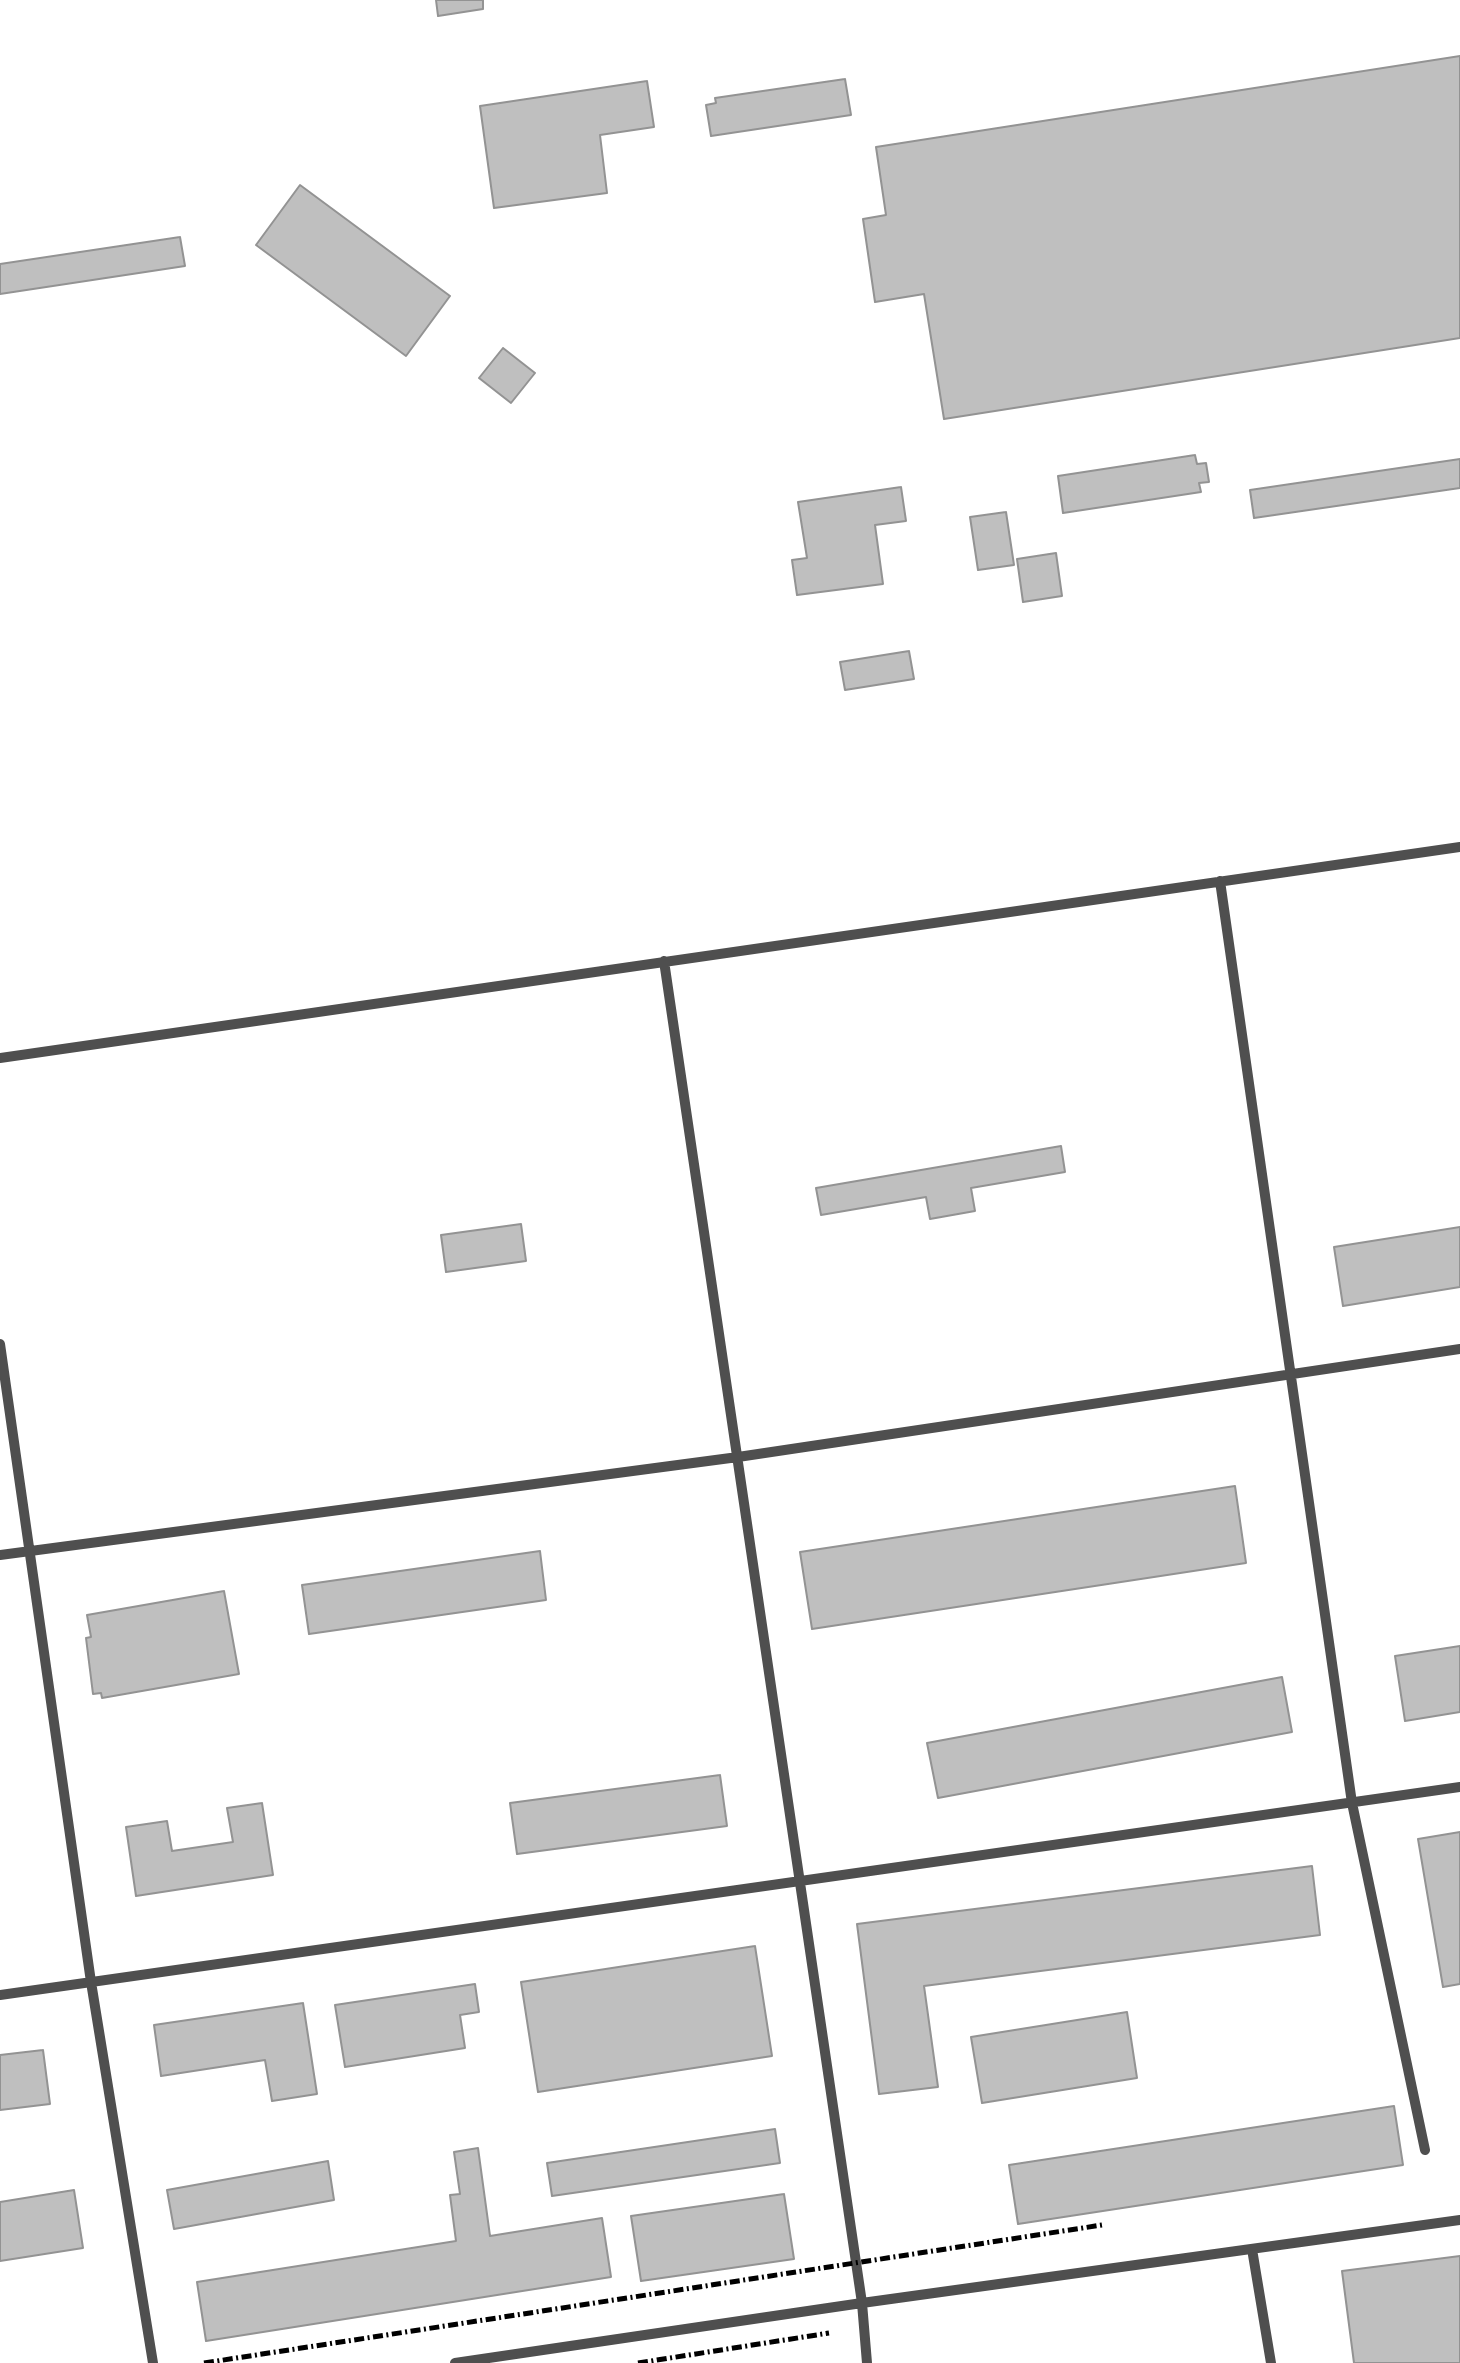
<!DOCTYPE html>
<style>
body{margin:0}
canvas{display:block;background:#fff}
</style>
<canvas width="1460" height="2363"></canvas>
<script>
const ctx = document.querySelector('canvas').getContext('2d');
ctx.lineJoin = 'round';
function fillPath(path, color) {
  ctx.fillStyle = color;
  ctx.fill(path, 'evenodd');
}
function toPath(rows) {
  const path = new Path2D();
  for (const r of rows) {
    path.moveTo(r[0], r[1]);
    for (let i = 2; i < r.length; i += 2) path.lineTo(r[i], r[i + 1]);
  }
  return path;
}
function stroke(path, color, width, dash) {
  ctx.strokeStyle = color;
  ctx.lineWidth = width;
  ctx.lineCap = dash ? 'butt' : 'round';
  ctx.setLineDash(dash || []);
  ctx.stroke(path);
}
const building = toPath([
 [436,0,483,0,483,9,438,16,436,0],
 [1460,56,1460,338,944,419,924,294,875,302,863,219,886,215,876,147,1460,56],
 [845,79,851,115,711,136,706,105,716,103,715,98,845,79],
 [647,81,654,127,600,135,607,193,494,208,480,106,647,81],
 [300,185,450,296,406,356,256,245,300,185],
 [180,237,185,266,0,294,0,264,180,237],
 [503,348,535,373,511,403,479,378,503,348],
 [1195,455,1197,464,1206,463,1209,482,1199,483,1201,492,1063,513,1058,476,1195,455],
 [1460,459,1460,488,1254,518,1250,490,1460,459],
 [901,487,906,521,875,525,883,584,797,595,792,560,807,558,798,502,901,487],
 [1006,512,1014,565,978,570,970,517,1006,512],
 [1056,553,1062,596,1023,602,1017,559,1056,553],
 [909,651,914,679,845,690,840,662,909,651],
 [1061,1146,1065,1172,971,1188,975,1211,930,1219,926,1197,821,1215,816,1188,1061,1146],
 [521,1224,526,1261,446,1272,441,1235,521,1224],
 [1460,1227,1460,1287,1343,1306,1334,1247,1460,1227],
 [1235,1486,1246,1563,812,1629,800,1552,1235,1486],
 [540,1551,546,1600,309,1634,302,1585,540,1551],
 [224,1591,239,1674,102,1698,101,1693,93,1694,86,1638,91,1637,87,1615,224,1591],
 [1460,1646,1460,1712,1405,1721,1395,1656,1460,1646],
 [1282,1677,1292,1732,938,1798,927,1743,1282,1677],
 [720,1775,727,1826,517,1854,510,1803,720,1775],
 [262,1803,273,1875,136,1896,126,1827,167,1821,172,1851,233,1842,227,1808,262,1803],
 [1460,1832,1460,1984,1443,1987,1418,1839,1460,1832],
 [1312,1866,1320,1935,924,1986,938,2087,879,2094,857,1924,1312,1866],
 [755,1946,772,2056,538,2092,521,1982,755,1946],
 [475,1984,479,2012,460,2015,465,2048,345,2067,335,2005,475,1984],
 [303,2003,317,2094,272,2101,265,2060,161,2076,154,2025,303,2003],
 [1127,2012,1137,2078,982,2103,971,2037,1127,2012],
 [43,2050,50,2104,0,2110,0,2055,43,2050],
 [1394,2106,1403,2165,1018,2224,1009,2165,1394,2106],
 [775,2129,780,2163,552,2196,547,2163,775,2129],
 [478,2148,490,2236,602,2218,611,2277,206,2341,197,2282,456,2241,450,2195,460,2194,454,2152,478,2148],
 [328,2161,334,2200,174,2229,167,2190,328,2161],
 [74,2190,83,2248,0,2261,0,2202,74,2190],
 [784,2194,794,2259,641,2281,631,2216,784,2194],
 [1460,2256,1460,2363,1354,2363,1342,2271,1460,2256]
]);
fillPath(building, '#bfbfbf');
stroke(building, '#939393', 2);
stroke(toPath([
 [1220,881,1352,1803,1425,2150],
 [664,961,862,2303,867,2363],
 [0,1058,1460,847],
 [0,1344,91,1982,153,2363],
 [0,1555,738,1457,1460,1349],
 [0,1995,1460,1787],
 [1252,2249,1271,2363],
 [455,2363,862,2303,1460,2220]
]), '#4f4f4f', 10);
stroke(toPath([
 [204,2363,1102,2225],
 [638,2363,829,2333]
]), '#000', 5, [10, 3.5, 2, 3.5]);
</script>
